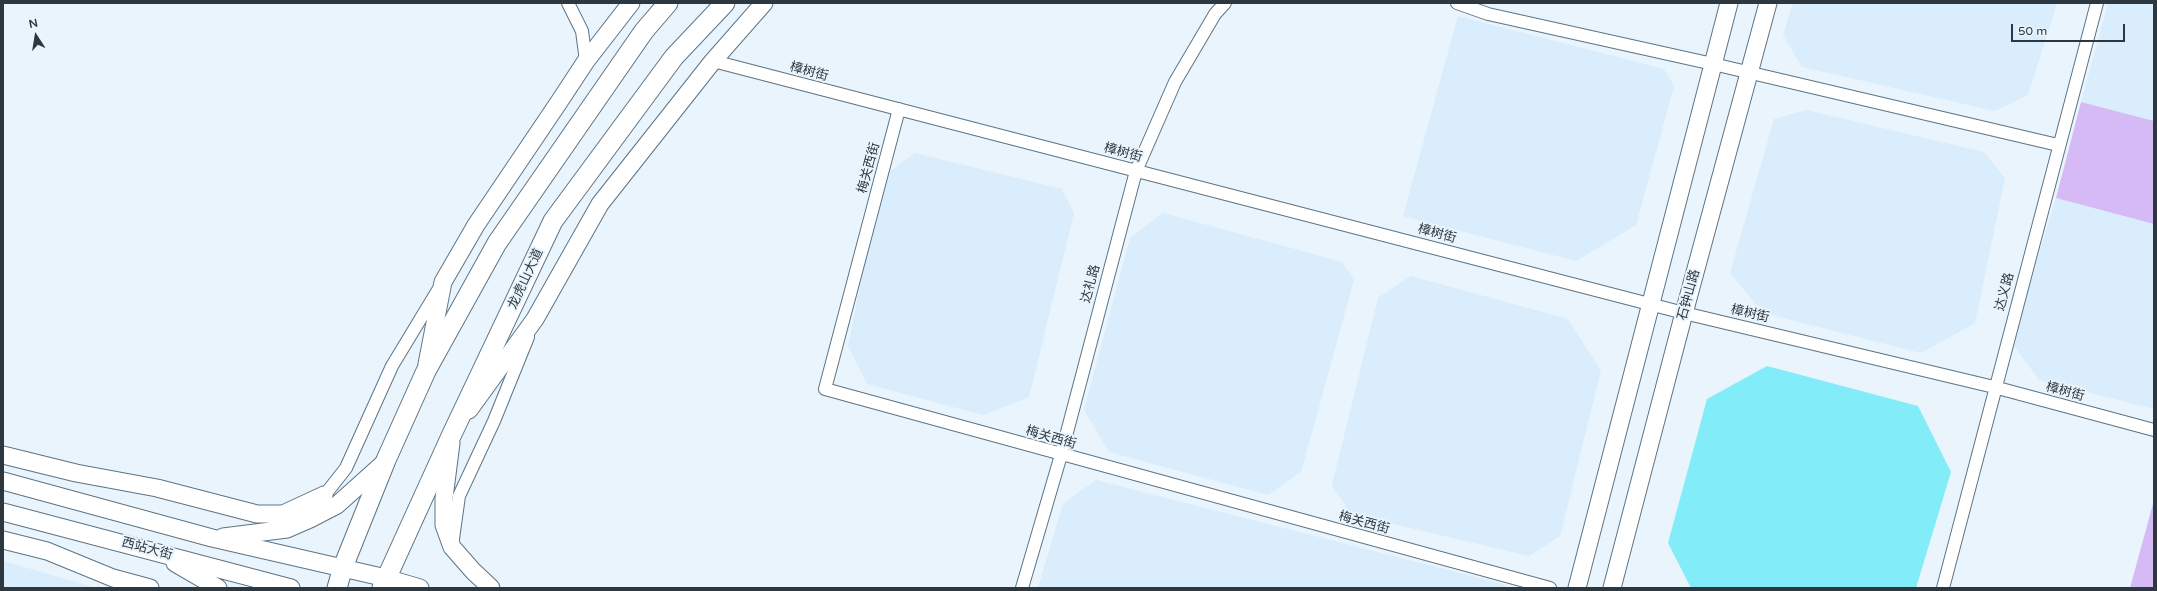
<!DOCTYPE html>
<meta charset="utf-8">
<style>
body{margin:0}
#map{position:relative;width:2157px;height:591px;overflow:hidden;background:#e9f4fc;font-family:"Varela Round",sans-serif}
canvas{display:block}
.frame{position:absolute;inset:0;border:4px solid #2d373f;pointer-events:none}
.north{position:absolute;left:16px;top:16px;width:40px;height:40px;-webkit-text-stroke:3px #e9f4fc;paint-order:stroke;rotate:348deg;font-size:11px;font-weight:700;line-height:16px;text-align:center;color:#2d373f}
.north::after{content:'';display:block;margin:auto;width:14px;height:18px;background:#2d373f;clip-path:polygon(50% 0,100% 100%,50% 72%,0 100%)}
.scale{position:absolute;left:2011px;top:24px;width:114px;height:18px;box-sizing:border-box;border:2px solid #2d373f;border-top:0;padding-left:5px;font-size:12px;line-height:14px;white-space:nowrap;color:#2d373f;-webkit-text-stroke:3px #e9f4fc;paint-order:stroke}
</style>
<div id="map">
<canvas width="2157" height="591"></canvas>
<div class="frame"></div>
<div class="north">N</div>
<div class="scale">50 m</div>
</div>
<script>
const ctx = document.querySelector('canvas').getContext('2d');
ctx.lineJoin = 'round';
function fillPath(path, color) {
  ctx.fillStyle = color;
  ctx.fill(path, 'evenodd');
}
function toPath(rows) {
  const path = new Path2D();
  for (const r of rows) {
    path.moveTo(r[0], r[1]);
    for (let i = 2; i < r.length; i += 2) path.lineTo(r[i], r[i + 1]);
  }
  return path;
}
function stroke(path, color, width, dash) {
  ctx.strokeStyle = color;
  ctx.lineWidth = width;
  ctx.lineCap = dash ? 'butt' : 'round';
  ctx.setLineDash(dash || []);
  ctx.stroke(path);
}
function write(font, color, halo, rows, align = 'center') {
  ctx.font = font + ' "Varela Round","Noto Sans SC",sans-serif';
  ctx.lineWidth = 4;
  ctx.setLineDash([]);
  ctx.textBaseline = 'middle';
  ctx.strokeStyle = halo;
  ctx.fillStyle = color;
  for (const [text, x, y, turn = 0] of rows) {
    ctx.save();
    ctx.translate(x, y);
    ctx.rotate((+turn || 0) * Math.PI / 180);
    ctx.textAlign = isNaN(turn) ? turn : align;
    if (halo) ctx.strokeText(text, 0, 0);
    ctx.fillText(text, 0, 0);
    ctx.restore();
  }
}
fillPath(toPath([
 [1793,3,2057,3,2028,95,1995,111,1802,67,1783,35],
 [2108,3,2154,3,2154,121,2081,102],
 [1458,16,1664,69,1674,86,1636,225,1576,261,1403,216],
 [1806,110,1984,152,2005,178,1975,323,1921,353,1763,313,1730,273,1774,119],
 [915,153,1062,189,1074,213,1029,397,983,415,867,384,848,346,882,177],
 [2056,198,2154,224,2154,409,2039,380,2012,343],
 [1163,213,1342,262,1354,280,1301,472,1268,495,1109,452,1084,410,1130,238],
 [1411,276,1568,319,1601,371,1560,536,1529,556,1351,514,1332,485,1378,298],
 [1096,480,1503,584,1506,588,1038,588,1063,504],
 [3,561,97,588,3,588]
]), '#d9edfc');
fillPath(toPath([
 [2081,102,2154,121,2154,224,2056,198],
 [2154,500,2154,588,2130,588]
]), '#d5baf5');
fillPath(toPath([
 [1767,366,1918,406,1951,472,1916,588,1691,588,1668,543,1707,399]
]), '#82ecf9');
const street = toPath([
 [568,3,582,31,586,61],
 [1457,3,1488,14,1713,64,2058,145],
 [713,61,1684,313,1994,387,2154,430],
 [899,109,825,389,1550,588],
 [320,501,346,468,392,366,438,290],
 [452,546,459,496,494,421,528,337],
 [1022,588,1061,455,1136,171,1175,82,1215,14,1225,3],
 [1943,588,2097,3]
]);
const secondary = toPath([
 [427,364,443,282,476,225,559,102,586,61,631,3],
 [469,410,535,319,600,204,713,61,764,3],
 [451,443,444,498,444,525,452,547,473,571,491,588],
 [3,455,76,473,157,488,257,514,283,514,324,495],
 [3,481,212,538,386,578,420,588],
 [3,512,291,588],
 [223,537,287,529,310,519,337,505,386,461],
 [3,540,47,551,113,578,150,588],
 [175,563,218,588],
 [1577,588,1729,3],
 [1612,588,1684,313,1768,3]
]);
const primary = toPath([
 [337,588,343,567,386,460,426,371,497,243,644,31,668,3],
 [382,588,452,434,553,221,674,57,725,3]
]);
stroke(street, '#5c7485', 14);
stroke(secondary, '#5c7485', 19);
stroke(primary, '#5c7485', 21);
stroke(street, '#fff', 12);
stroke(secondary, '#fff', 17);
stroke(primary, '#fff', 19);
write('13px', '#2d373f', '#e9f4fc', [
 ["樟树街",809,72,15],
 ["樟树街",1123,153,15],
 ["梅关西街",869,168,-75],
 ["樟树街",1437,234,15],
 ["龙虎山大道",526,279,-65],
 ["达礼路",1091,284,-75],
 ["达义路",2005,292,-75],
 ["石钟山路",1689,295,-75],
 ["樟树街",1750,314,13],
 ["樟树街",2065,392,15],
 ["梅关西街",1051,438,16],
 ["梅关西街",1364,523,15],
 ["西站大街",147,549,15]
]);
</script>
